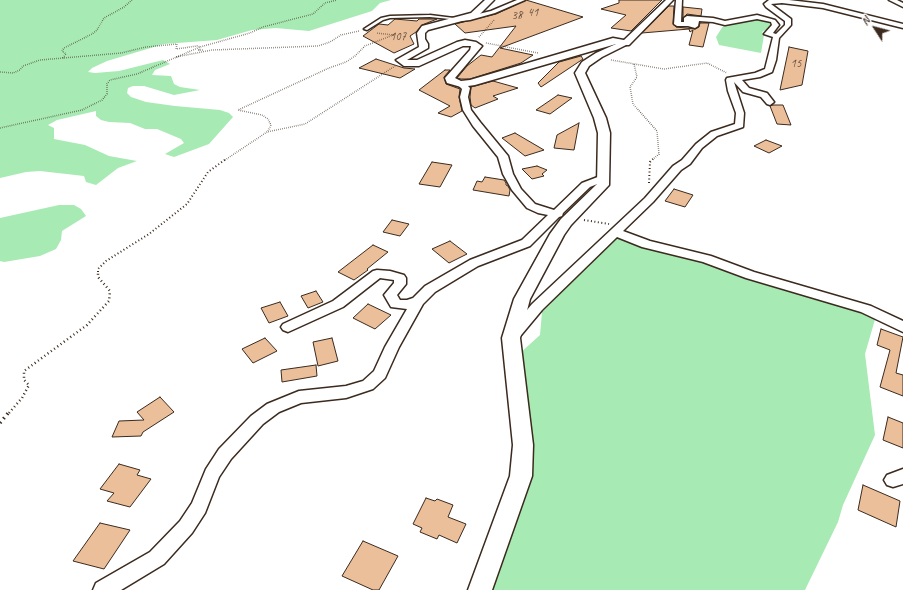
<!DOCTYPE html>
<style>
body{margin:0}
#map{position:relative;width:903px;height:590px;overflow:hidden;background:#fff;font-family:Caveat,sans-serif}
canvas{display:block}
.north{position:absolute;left:855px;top:8px;width:40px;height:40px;-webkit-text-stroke:3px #fff;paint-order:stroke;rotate:306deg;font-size:11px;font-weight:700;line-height:16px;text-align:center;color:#3b2a1e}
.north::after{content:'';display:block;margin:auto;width:14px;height:18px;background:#3b2a1e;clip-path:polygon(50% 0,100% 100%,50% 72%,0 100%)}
</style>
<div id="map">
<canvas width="903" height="590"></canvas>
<div class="north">N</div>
</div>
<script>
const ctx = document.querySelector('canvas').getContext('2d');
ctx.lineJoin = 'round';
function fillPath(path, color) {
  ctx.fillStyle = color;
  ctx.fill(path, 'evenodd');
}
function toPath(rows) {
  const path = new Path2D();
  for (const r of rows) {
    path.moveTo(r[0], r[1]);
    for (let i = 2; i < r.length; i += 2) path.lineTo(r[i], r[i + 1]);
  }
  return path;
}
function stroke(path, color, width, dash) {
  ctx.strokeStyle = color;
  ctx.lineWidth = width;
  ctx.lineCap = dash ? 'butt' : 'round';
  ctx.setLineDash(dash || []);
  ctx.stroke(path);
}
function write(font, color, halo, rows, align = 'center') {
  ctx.font = font + ' Caveat,sans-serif';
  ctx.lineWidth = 3;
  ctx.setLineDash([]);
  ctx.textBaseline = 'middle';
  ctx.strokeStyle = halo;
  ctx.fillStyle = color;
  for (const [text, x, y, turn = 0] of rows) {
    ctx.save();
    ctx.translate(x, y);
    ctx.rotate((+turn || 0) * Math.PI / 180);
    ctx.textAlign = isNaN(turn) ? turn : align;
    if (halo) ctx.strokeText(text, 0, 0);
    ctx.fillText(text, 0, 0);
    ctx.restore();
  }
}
fillPath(toPath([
 [0,0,391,0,380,3,372,11,309,31,276,28,252,30,217,40,164,44,107,61,92,68,88,72,95,73,119,71,163,60,170,64,155,70,152,75,171,76,174,84,180,87,200,90,174,95,144,86,133,86,128,88,127,93,131,97,146,102,175,106,220,110,229,113,233,117,209,144,174,157,165,154,184,143,181,139,157,129,145,129,130,123,109,122,101,120,96,116,96,111,57,120,48,125,54,128,54,139,85,145,109,156,137,161,118,168,96,185,86,182,84,176,40,171,26,172,0,178],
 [757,17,769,19,776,25,762,32,764,35,761,53,719,45,716,37,725,23],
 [59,205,74,205,81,209,86,216,62,231,61,240,56,249,40,256,4,262,0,261,0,218],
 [615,239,620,239,652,249,706,260,876,316,865,354,875,435,843,505,838,522,805,590,490,590,530,479,519,354,540,335,542,312]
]), '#a8eab3');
const building = toPath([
 [526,0,583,17,500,48,533,55,521,63,470,79,461,79,457,78,467,66,481,55,492,57,516,26,465,33,455,24,496,14,526,0],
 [619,0,662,0,631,31,611,28,626,15,601,9,619,3,619,0],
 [669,6,674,6,673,24,676,27,695,29,699,27,700,23,709,23,703,47,689,45,693,30,690,32,689,29,642,33,669,6],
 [683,7,702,9,701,16,687,14,683,18,683,7],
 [395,19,417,21,419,19,437,19,422,25,416,32,410,36,414,44,394,53,363,36,379,24,388,25,395,19],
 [789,47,808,51,802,85,780,90,789,47],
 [581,56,583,59,541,87,538,83,559,62,581,56],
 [376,59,404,68,415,69,400,78,359,68,376,59],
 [445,70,450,70,444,77,446,84,460,89,459,97,462,111,451,117,438,113,450,106,419,90,445,70],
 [493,81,518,88,493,96,498,99,475,108,471,105,470,97,471,87,493,81],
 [558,95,572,98,550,114,536,110,558,95],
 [773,105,783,105,791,125,777,124,770,106,773,105],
 [579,123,574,150,554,148,557,135,579,123],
 [515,133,544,150,525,156,502,138,515,133],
 [766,140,782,146,769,153,754,146,766,140],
 [432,162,452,165,440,187,419,184,432,162],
 [537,166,547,170,542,174,544,176,532,179,522,169,537,166],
 [485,177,504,180,506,183,506,185,508,186,510,190,509,196,473,190,477,181,482,182,485,177],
 [674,189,693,195,685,207,665,201,674,189],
 [392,220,409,224,400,236,383,232,392,220],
 [450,241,467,254,449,263,432,249,450,241],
 [373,245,388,252,367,269,368,270,354,280,338,272,373,245],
 [316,291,323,302,308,308,301,296,316,291],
 [280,302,288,316,269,323,261,308,280,302],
 [368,304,391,315,375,329,353,318,368,304],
 [881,329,903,337,896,373,903,375,903,396,880,387,890,350,877,345,881,329],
 [265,338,277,351,253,363,242,349,265,338],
 [332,338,338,361,318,366,313,342,332,338],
 [316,365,317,376,282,382,281,370,316,365],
 [160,397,174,412,143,432,141,436,112,437,119,421,144,420,137,412,160,397],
 [888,417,903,423,903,448,883,440,888,417],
 [119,464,140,470,137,475,151,479,130,507,107,501,114,493,100,489,119,464],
 [863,485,900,501,896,527,858,510,863,485],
 [426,498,435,501,437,499,453,505,448,517,466,524,457,543,439,535,437,539,420,532,422,528,413,524,426,498],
 [100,523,130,530,104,569,73,561,100,523],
 [363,541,398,556,379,590,373,590,342,576,363,541]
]);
fillPath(building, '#eabf9a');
stroke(building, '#3b2a1e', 1);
const service = toPath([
 [430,15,462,19,460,20,430,17,390,18,383,20,367,30,364,29,381,18,390,16,430,15]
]);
const minor = toPath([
 [517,0,525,0,495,13,470,20,461,21,458,19,491,11,517,0],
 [666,0,673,0,629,45,623,45,623,41,666,0],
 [676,0,682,0,681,22,684,22,684,18,687,16,713,18,725,21,757,15,775,20,779,25,773,33,776,34,785,25,785,21,766,7,764,4,769,0,789,0,823,4,903,24,903,28,823,8,782,3,771,4,791,19,791,25,779,38,776,60,772,72,760,77,742,80,749,88,767,93,774,102,770,105,767,104,761,97,743,92,734,82,744,113,743,127,717,136,702,148,690,164,681,170,653,202,623,231,650,241,711,256,754,272,871,306,903,321,903,332,861,312,746,278,703,262,642,247,617,237,542,310,517,340,512,342,507,340,505,337,507,334,532,304,645,198,673,166,682,160,696,144,711,132,735,124,736,113,728,91,726,80,727,78,755,73,765,69,773,37,764,34,772,25,771,22,757,19,725,25,713,22,699,21,698,26,695,28,688,26,677,26,674,24,676,0],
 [889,0,897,0,903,3,903,7,889,0],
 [458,82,464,82,470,88,468,97,471,110,480,122,508,156,513,174,521,189,535,204,554,210,582,183,603,175,608,178,607,180,590,187,563,213,562,216,559,217,530,246,478,266,435,292,423,304,399,347,385,378,373,389,346,398,301,403,279,412,263,424,231,459,219,477,205,513,192,533,164,564,121,590,93,590,96,583,150,552,180,521,192,503,206,469,219,449,251,416,267,404,299,391,346,386,363,381,374,371,385,347,407,309,391,307,384,295,394,283,394,280,380,278,343,307,288,332,283,330,281,327,283,324,333,301,373,271,377,270,390,271,404,275,406,278,406,284,397,295,400,300,407,300,413,298,425,286,470,260,522,240,548,215,538,213,527,208,512,190,503,174,498,157,473,126,463,110,460,97,462,89,457,84,458,82],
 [903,469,903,484,893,487,887,485,884,480,887,475,903,469]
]);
const tertiary = toPath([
 [485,0,494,0,477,17,428,30,425,33,425,39,428,44,428,48,407,60,417,60,457,42,465,40,476,42,482,46,455,78,461,81,470,80,613,38,629,41,630,43,602,57,589,66,585,73,606,118,610,133,609,185,571,225,564,235,530,299,520,338,533,445,532,476,492,590,468,590,510,476,513,445,502,338,514,299,550,234,561,219,597,184,598,133,594,118,575,73,582,62,596,53,616,44,475,85,461,87,447,83,445,78,470,50,471,46,463,46,419,66,404,66,396,60,419,47,417,33,422,26,471,13,485,0]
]);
stroke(service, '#3b2a1e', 3);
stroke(minor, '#3b2a1e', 3);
stroke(tertiary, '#3b2a1e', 3);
stroke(toPath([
 [479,37,494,20],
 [486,43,538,53],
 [176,57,212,50,318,46,330,42,341,35,359,31],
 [63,58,66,54,62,51,64,48,92,34,97,30,104,18,124,7,132,0],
 [611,60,664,69,707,63,727,73],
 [634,64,637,77,630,87,633,104,657,131,659,154,652,160],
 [0,72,13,73,20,70,23,66,40,60,121,53,146,47,177,44,176,49,197,46,200,47,199,50,203,50],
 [0,128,82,110,102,100,107,94,107,84,110,80,137,74,200,47,250,33,263,27,313,14,325,3,337,0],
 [268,131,271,125,268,119,262,115,238,110,329,68,346,62,355,56,365,46,393,35,376,33],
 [225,160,267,132,305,124,395,66]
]), '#3b2a1e', 1.5, [0.5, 1.5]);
stroke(toPath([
 [649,183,650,162,653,159],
 [584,220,609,224],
 [98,272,98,269,106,261,149,234,187,204,208,172,226,159]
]), '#3b2a1e', 2, [1, 2.5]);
stroke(toPath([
 [9,413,22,398,29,385,24,380,24,371,87,325,109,301,110,291,98,277,98,271]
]), '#3b2a1e', 2.5, [1, 3]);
stroke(toPath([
 [0,423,9,412]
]), '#3b2a1e', 3.5, [1.5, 4]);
fillPath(service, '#fff');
fillPath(minor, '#fff');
fillPath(tertiary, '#fff');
write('12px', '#674f3d', null, [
 ["41",533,13],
 ["38",517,16],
 ["107",398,37],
 ["15",796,64]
]);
</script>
